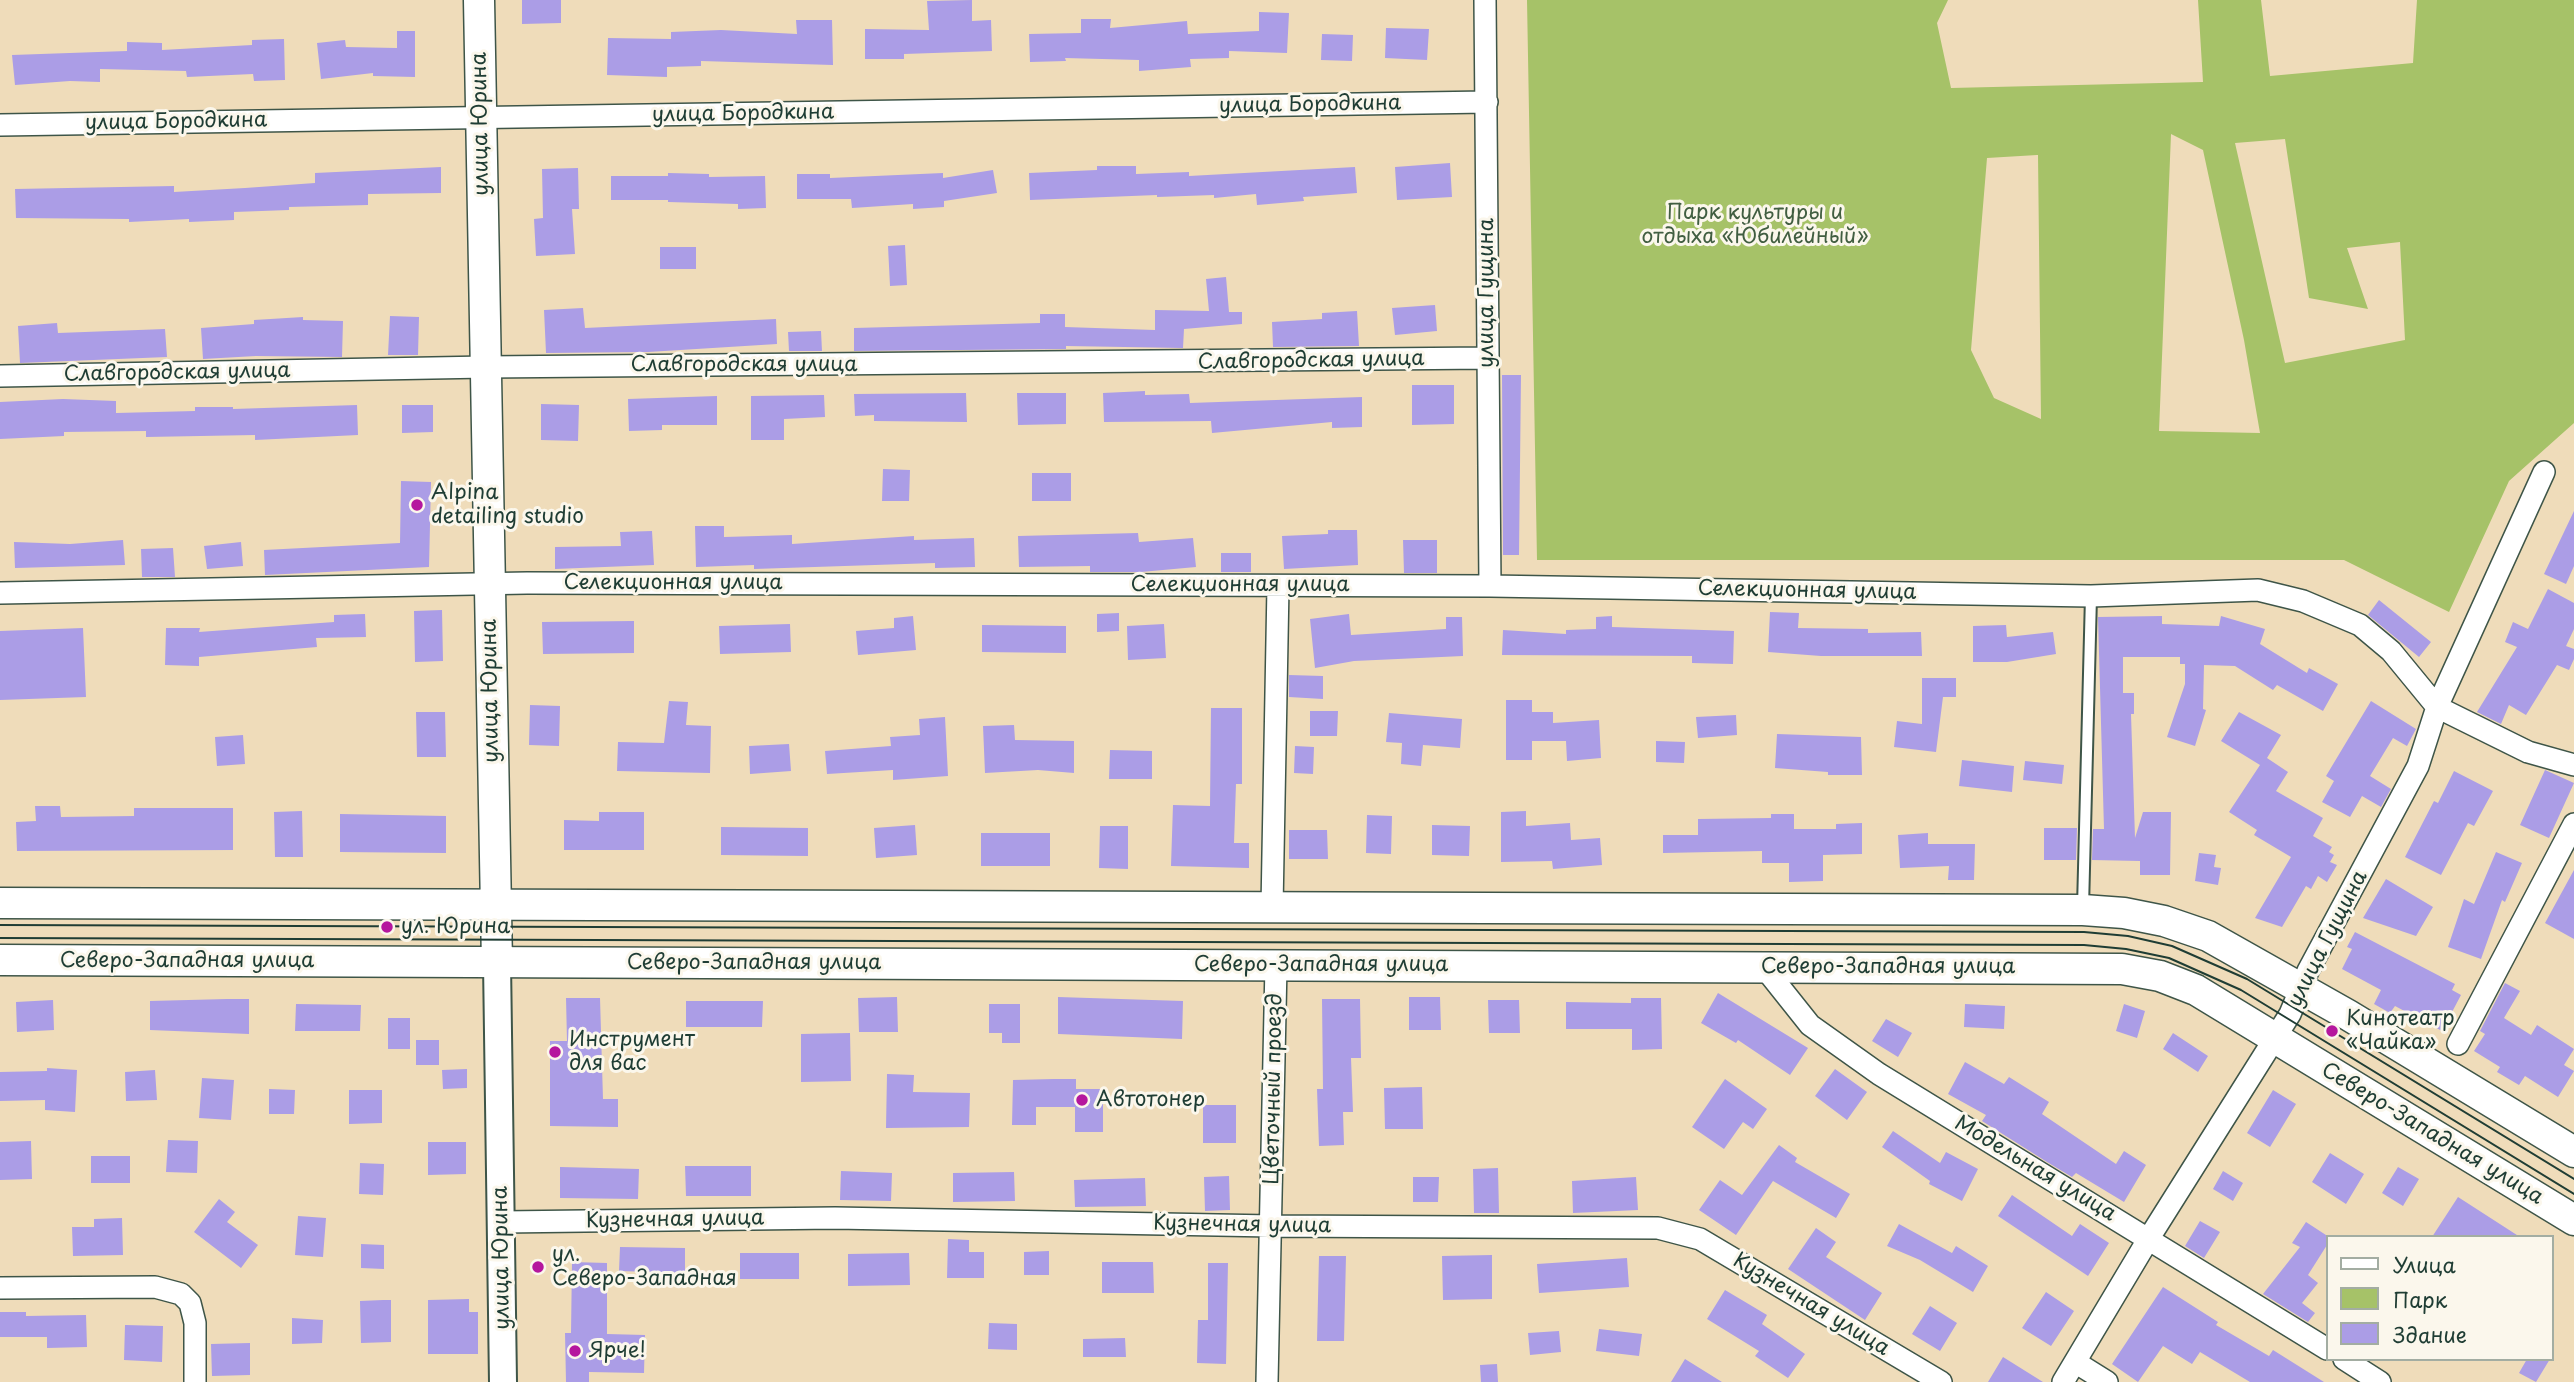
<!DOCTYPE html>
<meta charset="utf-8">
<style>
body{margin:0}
#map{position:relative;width:2574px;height:1382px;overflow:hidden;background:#efdcba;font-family:"Playpen Sans",sans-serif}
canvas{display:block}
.legend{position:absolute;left:2326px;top:1235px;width:228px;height:126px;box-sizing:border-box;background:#fbf7ec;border:2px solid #a3ada2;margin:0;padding:9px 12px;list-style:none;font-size:21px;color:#1f3d34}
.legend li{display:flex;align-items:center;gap:14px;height:35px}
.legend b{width:35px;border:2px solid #a3ada2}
</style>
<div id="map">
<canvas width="2574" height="1382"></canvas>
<ul class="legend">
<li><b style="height:9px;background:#fff"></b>Улица</li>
<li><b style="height:19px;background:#a6c268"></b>Парк</li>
<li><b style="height:19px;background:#ab9de6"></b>Здание</li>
</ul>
</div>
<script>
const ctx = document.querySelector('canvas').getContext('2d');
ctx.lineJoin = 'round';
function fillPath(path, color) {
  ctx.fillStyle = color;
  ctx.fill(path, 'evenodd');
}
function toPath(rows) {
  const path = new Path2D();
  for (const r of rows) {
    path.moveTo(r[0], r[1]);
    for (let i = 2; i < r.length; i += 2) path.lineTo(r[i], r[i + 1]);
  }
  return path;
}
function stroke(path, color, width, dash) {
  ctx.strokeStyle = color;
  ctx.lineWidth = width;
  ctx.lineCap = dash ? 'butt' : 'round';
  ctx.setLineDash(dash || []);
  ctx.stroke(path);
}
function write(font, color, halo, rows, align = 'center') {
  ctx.font = font + ' "Playpen Sans",sans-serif';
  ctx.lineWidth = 6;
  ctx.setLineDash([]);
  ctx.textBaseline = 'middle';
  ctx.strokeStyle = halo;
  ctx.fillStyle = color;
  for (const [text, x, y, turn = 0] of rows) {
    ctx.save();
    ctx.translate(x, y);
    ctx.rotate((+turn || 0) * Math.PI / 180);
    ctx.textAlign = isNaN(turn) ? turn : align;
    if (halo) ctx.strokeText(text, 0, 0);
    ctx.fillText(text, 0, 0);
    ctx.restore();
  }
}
fillPath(toPath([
 [1527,0,1948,0,1937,23,1951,88,2203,82,2198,0,2261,0,2270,76,2413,63,2417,0,2574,0,2574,423,2509,481,2449,612,2344,560,1537,560],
 [2171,134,2203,150,2244,340,2260,433,2159,431],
 [2285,139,2309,298,2368,309,2347,248,2400,242,2405,340,2285,363,2235,143],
 [2037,155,2038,155,2041,419,1994,398,1971,350,1987,158]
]), '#a6c268');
fillPath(toPath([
 [522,0,561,0,561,23,522,24],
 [972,0,972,21,991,20,992,51,904,54,904,59,865,59,865,29,929,30,927,1],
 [1259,12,1289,13,1287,53,1229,51,1229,58,1190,59,1191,67,1139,71,1139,60,1065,58,1066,61,1030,62,1029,34,1081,33,1081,19,1111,19,1110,28,1187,21,1188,34,1259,31],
 [796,20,832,20,833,65,701,61,701,66,667,67,667,77,607,75,608,38,671,39,671,32,721,30,797,34],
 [1386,28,1429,29,1427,60,1385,58],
 [397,31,415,31,415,77,373,76,373,73,321,79,317,43,345,40,346,47,397,48],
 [1322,34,1353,35,1352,61,1321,60],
 [284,39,285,80,254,81,253,74,187,77,186,71,100,69,100,82,70,81,15,85,12,55,127,51,127,42,162,43,162,50,252,45,252,40],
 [1450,163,1452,197,1397,200,1395,167],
 [1097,166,1136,166,1136,174,1189,172,1189,176,1355,167,1357,193,1303,197,1304,201,1257,205,1256,194,1214,198,1214,195,1157,197,1157,195,1030,200,1029,173,1097,170],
 [441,167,441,193,368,194,368,205,289,207,289,210,234,212,234,220,189,222,189,219,129,222,129,219,16,218,15,189,174,186,174,192,245,188,315,183,315,173],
 [578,168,579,209,572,209,575,254,536,256,534,219,543,218,542,169],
 [993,170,997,193,944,201,944,207,913,209,913,204,852,208,851,199,797,199,797,174,830,174,830,178,943,173,943,178],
 [668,173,709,174,709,177,765,176,766,208,738,209,738,204,668,202,668,200,611,200,611,176,668,176],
 [905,245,907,285,890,286,888,246],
 [660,247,696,247,696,269,660,269],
 [1226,277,1229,312,1242,312,1242,324,1184,329,1183,348,1066,346,1066,349,854,351,854,328,1040,323,1040,314,1065,314,1065,327,1155,330,1155,310,1209,311,1206,279],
 [1435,305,1437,331,1395,335,1392,308],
 [583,308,585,328,776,319,777,344,648,352,546,353,544,310],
 [1357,311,1359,346,1273,347,1272,322,1322,319,1322,313],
 [390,316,419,317,418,355,388,355],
 [303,317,303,320,343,321,342,357,256,356,203,359,201,328,254,324,254,320],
 [57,323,58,333,165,329,167,357,20,363,18,326],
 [821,331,822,351,789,351,788,332],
 [1502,375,1521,375,1519,555,1503,555],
 [1412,385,1454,385,1454,424,1412,425],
 [1145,391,1145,395,1189,394,1190,403,1362,397,1362,427,1332,428,1332,422,1212,433,1211,421,1104,422,1103,393],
 [966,393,967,422,874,421,874,415,855,416,854,394],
 [1017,393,1066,393,1066,424,1018,425],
 [824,395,825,417,784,419,784,440,751,440,751,396],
 [717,396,717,425,662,425,662,430,629,431,628,399],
 [63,399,116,401,116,413,195,411,195,407,233,407,233,409,357,405,358,435,255,440,255,435,146,437,146,431,64,432,64,436,0,439,0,402],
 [541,404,579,405,578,441,541,440],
 [402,405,433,405,433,432,402,433],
 [883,469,910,470,909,501,882,501],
 [1032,473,1071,473,1071,501,1032,501],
 [401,481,431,482,429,567,265,575,264,550,400,543],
 [2574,511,2574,566,2566,584,2544,574],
 [695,526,724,526,724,537,792,535,792,544,914,536,914,540,974,538,975,567,935,568,935,563,754,569,754,565,696,567],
 [1328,530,1357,530,1358,565,1284,569,1282,536,1328,534],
 [652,531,654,565,555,569,555,547,621,546,620,532],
 [1138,533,1139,542,1193,538,1196,567,1141,572,1090,572,1090,566,1019,567,1018,536],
 [123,540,125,565,15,568,14,542,70,544],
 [1403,540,1437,540,1437,573,1404,573],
 [241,542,243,566,207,569,204,546],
 [173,548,175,577,142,577,141,549],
 [1221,553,1251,553,1251,572,1221,572],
 [2548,589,2574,603,2574,629,2566,646,2574,649,2574,659,2569,670,2557,665,2526,715,2509,705,2501,724,2477,712,2517,647,2505,642,2513,622,2528,629],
 [2379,600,2431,642,2419,657,2368,615],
 [442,610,443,661,415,662,414,611],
 [1770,612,1799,613,1798,628,1868,629,1868,633,1921,632,1922,656,1821,656,1768,652],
 [1119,613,1119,631,1097,632,1097,614],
 [365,614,366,637,316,638,317,647,199,657,199,666,165,665,166,628,200,628,199,632,334,622,334,615],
 [1349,614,1351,635,1446,629,1446,617,1462,617,1463,656,1354,661,1315,668,1310,619],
 [913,616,916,650,858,655,856,631,894,628,894,618],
 [1612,616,1612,627,1734,631,1733,664,1692,663,1692,656,1502,655,1503,630,1566,634,1566,630,1596,629,1596,617],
 [2162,616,2162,624,2219,626,2221,616,2265,629,2260,644,2307,673,2309,668,2338,684,2323,711,2277,685,2273,690,2235,666,2204,665,2203,709,2206,710,2195,746,2167,737,2185,684,2185,664,2180,664,2180,657,2123,657,2123,693,2134,693,2134,714,2131,714,2135,838,2143,812,2171,812,2170,875,2140,875,2140,861,2092,860,2093,829,2104,829,2098,617],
 [634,621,634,653,543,654,542,622],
 [790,624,791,652,720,654,719,626],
 [1164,624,1166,658,1128,660,1127,626],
 [982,625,1066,626,1066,653,982,652],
 [2006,625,2007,637,2053,632,2056,654,2007,662,1973,662,1973,626],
 [83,628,86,697,0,700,0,631],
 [1289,675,1323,676,1323,699,1289,697],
 [1922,678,1956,678,1956,697,1943,697,1936,752,1894,747,1897,721,1922,724],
 [1506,700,1532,700,1532,712,1553,712,1553,723,1599,720,1601,758,1567,761,1566,741,1532,741,1532,760,1506,760],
 [669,701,688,702,686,725,711,726,710,773,617,771,618,742,664,743],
 [2371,701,2416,729,2407,746,2393,738,2370,776,2391,789,2381,807,2362,796,2350,817,2322,802,2334,781,2326,776],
 [530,705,560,706,559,746,529,745],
 [1211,708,1242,708,1242,784,1236,784,1234,843,1249,843,1249,868,1171,866,1173,805,1210,806],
 [1310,711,1338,711,1337,736,1310,736],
 [416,712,445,712,446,757,417,757],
 [2239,712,2281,735,2267,758,2288,772,2276,791,2323,818,2313,836,2332,847,2329,852,2334,855,2330,862,2337,865,2327,882,2318,876,2311,889,2306,886,2282,927,2255,918,2291,857,2254,835,2257,830,2229,812,2260,765,2221,741],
 [1389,713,1462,719,1460,748,1423,745,1421,766,1401,764,1402,743,1386,742],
 [1736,715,1737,735,1698,738,1696,717],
 [945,717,948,776,893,780,893,770,827,774,825,751,891,746,890,737,920,735,919,719],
 [1014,725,1015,740,1074,741,1074,773,1038,770,985,773,983,726],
 [1777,734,1861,737,1862,775,1828,775,1828,772,1775,768],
 [243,735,245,764,217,766,215,737],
 [1656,741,1685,742,1684,763,1656,762],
 [789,744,791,771,750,774,749,746],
 [1295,746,1314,747,1313,774,1294,773],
 [1110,750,1152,751,1152,779,1109,779],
 [1962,760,2014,766,2012,792,1959,786],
 [2025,761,2064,765,2062,784,2023,780],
 [2545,770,2574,783,2549,838,2520,825],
 [2454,771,2493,791,2474,826,2468,823,2441,875,2405,857,2434,801,2438,803],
 [35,806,60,806,61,817,134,816,134,808,233,808,233,850,17,851,16,822,36,821],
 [302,811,303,857,275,857,274,812],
 [1526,811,1526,826,1570,823,1571,840,1600,838,1602,865,1553,869,1552,861,1501,862,1501,812],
 [599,812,644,812,644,850,564,850,564,820,599,821],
 [340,814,446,816,446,853,340,852],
 [1771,814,1794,814,1794,829,1836,829,1836,824,1862,823,1862,854,1823,855,1823,881,1789,882,1789,863,1762,863,1762,851,1663,853,1663,835,1698,835,1698,819,1771,818],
 [1367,815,1392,816,1391,854,1366,853],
 [915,825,917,855,876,858,874,828],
 [1432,825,1470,826,1469,856,1432,855],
 [1100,826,1128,826,1128,869,1099,868],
 [721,827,808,828,808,856,721,855],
 [2044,828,2077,828,2076,860,2044,860],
 [1289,830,1327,830,1328,859,1289,859],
 [981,833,1050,833,1050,866,981,866],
 [1928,833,1928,844,1975,844,1974,880,1948,880,1949,866,1900,868,1898,835],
 [2496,852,2522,863,2505,902,2502,900,2481,959,2448,947,2464,899,2474,904],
 [2199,853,2216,855,2214,867,2221,868,2218,885,2195,881],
 [2574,870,2574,939,2545,923],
 [2386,879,2433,907,2416,936,2363,918],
 [2355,932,2455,984,2452,990,2461,995,2442,1031,2395,1006,2390,1013,2374,1004,2381,990,2342,969,2352,949,2347,947],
 [2505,983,2520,991,2504,1018,2531,1035,2537,1025,2574,1049,2564,1065,2574,1071,2558,1097,2525,1076,2519,1085,2497,1072,2500,1067,2474,1051,2485,1034,2480,1031],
 [1718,993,1808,1048,1790,1075,1738,1040,1736,1043,1701,1023],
 [897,997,898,1032,859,1032,858,998],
 [1058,997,1183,1001,1182,1039,1058,1034],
 [1409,997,1440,997,1441,1030,1409,1030],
 [566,998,600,998,603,1099,618,1099,618,1127,550,1126,550,1041,567,1041],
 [1631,998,1661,998,1662,1049,1632,1050,1632,1029,1566,1029,1566,1002,1631,1003],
 [227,999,249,999,249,1034,150,1030,150,1001],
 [1322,999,1360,999,1361,1058,1351,1058,1353,1112,1343,1112,1344,1145,1319,1146,1317,1089,1323,1089],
 [53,1000,54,1030,17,1032,16,1002],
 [1488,1000,1519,1000,1520,1033,1489,1033],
 [686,1001,763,1001,762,1027,686,1027],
 [296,1004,361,1005,360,1031,295,1031],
 [989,1004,1020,1004,1020,1043,1002,1043,1002,1033,989,1033],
 [1965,1004,2005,1006,2004,1029,1964,1027],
 [2124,1004,2145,1011,2137,1038,2116,1031],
 [388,1018,410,1018,410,1049,388,1049],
 [1886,1019,1912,1033,1898,1057,1872,1041],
 [850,1033,851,1081,801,1082,801,1034],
 [2173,1033,2208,1056,2198,1072,2163,1049],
 [416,1040,439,1040,439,1065,416,1065],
 [1965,1062,2004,1084,2009,1077,2049,1102,2042,1114,2116,1164,2124,1151,2146,1165,2124,1202,2076,1173,2072,1177,2047,1162,1982,1121,1986,1115,1948,1094],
 [47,1068,77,1070,75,1112,45,1110,45,1100,0,1101,0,1072,47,1071],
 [467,1069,467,1088,443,1089,442,1070],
 [1835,1069,1867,1092,1847,1120,1815,1096],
 [155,1070,157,1100,126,1101,125,1072],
 [887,1074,914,1075,913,1092,970,1093,969,1127,886,1128],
 [202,1078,234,1080,231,1120,199,1118],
 [1054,1079,1076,1079,1076,1089,1103,1089,1103,1132,1075,1132,1075,1107,1036,1107,1036,1125,1012,1125,1013,1080],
 [1725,1079,1767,1109,1753,1129,1743,1122,1724,1149,1692,1127],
 [1422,1087,1423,1129,1385,1129,1384,1088],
 [269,1089,295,1090,294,1114,269,1114],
 [349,1090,382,1090,382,1123,349,1124],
 [2273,1090,2296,1104,2270,1147,2247,1133],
 [1203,1105,1236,1105,1236,1143,1203,1143],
 [1893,1131,1940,1163,1946,1152,1978,1169,1962,1201,1929,1184,1930,1181,1882,1147],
 [168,1140,198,1141,197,1173,166,1172],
 [31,1141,32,1179,0,1180,0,1142],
 [428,1142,466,1142,466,1174,428,1175],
 [1779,1145,1797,1158,1795,1162,1850,1194,1836,1218,1773,1181,1736,1235,1699,1210,1720,1180,1742,1195],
 [2330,1153,2364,1174,2346,1204,2312,1182],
 [91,1156,130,1156,130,1183,91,1183],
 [360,1163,384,1164,383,1195,359,1194],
 [685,1166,751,1166,751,1196,686,1196],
 [560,1167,639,1169,638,1199,560,1198],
 [2398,1167,2419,1179,2403,1206,2382,1193],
 [1498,1168,1499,1213,1474,1213,1473,1169],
 [841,1171,892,1173,891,1201,840,1200],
 [2223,1171,2243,1183,2233,1201,2213,1189],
 [1014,1172,1015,1201,953,1202,953,1173],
 [1229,1176,1230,1210,1205,1211,1204,1177],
 [1413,1177,1439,1177,1438,1202,1413,1202],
 [1636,1177,1638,1210,1573,1213,1572,1181],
 [1145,1178,1146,1206,1075,1207,1074,1180],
 [2012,1195,2072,1236,2080,1224,2109,1243,2088,1276,1998,1216],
 [2458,1197,2520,1237,2432,1237],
 [219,1199,235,1212,227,1222,258,1245,241,1268,194,1232],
 [298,1216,326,1218,323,1257,295,1255],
 [122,1218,123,1255,73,1256,72,1227,94,1227,94,1219],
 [2200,1221,2220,1232,2204,1258,2185,1246],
 [2306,1222,2329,1237,2327,1245,2308,1275,2318,1283,2302,1303,2315,1313,2308,1322,2263,1294,2300,1247,2292,1243],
 [1899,1224,1952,1253,1956,1246,1988,1266,1973,1292,1920,1260,1887,1246],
 [1816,1228,1836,1242,1826,1257,1882,1293,1865,1320,1788,1269],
 [948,1239,969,1240,969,1252,984,1252,984,1278,947,1278],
 [361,1244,384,1245,384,1269,361,1268],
 [620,1247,685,1248,685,1273,619,1271],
 [1049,1251,1049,1275,1024,1275,1024,1252],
 [740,1253,799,1253,799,1279,740,1279],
 [909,1253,910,1285,848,1286,848,1254],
 [1492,1255,1492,1299,1443,1300,1442,1256],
 [1319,1256,1346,1256,1344,1341,1317,1341],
 [1627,1258,1629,1287,1539,1293,1537,1264],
 [572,1262,607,1263,607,1334,645,1335,644,1373,589,1372,589,1382,566,1382,565,1333,571,1333],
 [1102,1262,1153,1262,1154,1293,1102,1293],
 [1208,1263,1228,1263,1226,1364,1197,1363,1198,1320,1208,1320],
 [2163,1287,2218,1322,2216,1325,2269,1356,2273,1350,2324,1382,2250,1382,2200,1352,2192,1364,2163,1346,2138,1382,2112,1364],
 [1725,1290,1767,1315,1762,1324,1805,1354,1788,1378,1755,1356,1759,1351,1707,1319],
 [2046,1292,2074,1311,2051,1346,2022,1328],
 [469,1299,469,1312,478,1312,478,1354,428,1354,428,1300],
 [383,1300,391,1300,391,1342,361,1343,360,1301],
 [1930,1306,1957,1323,1940,1351,1912,1334],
 [0,1312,26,1312,26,1316,86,1315,87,1347,47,1348,47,1337,0,1337],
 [292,1318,323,1320,322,1343,292,1344],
 [989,1323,1017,1324,1017,1350,988,1349],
 [125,1325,163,1326,162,1362,124,1360],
 [1599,1329,1642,1334,1639,1356,1596,1351],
 [1559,1331,1561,1352,1530,1355,1528,1333],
 [1125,1338,1126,1357,1083,1357,1083,1339],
 [250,1343,250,1375,212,1376,211,1344],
 [2003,1357,2043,1382,1988,1382],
 [1685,1359,1722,1382,1671,1382],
 [2527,1359,2550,1359,2536,1382,2519,1373],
 [1497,1364,1498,1382,1481,1382,1480,1365]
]), '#ab9de6');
const service = toPath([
 [2083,907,2091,596]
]);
const minor = toPath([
 [1485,0,1490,586],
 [0,125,1487,102],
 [0,376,486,367,1488,358],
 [0,593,527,583,1490,586,2091,596,2258,590,2303,601,2360,625,2391,651,2437,707,2528,752,2574,765],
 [1272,907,1278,586],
 [1763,966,1810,1025,1879,1074,2327,1349],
 [2458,1044,2574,824],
 [502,1222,835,1218,1272,1226,1658,1228,1700,1239,1941,1382],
 [0,1288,155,1287,181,1294,190,1303,195,1323,195,1382],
 [2344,1359,2380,1382],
 [2075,1362,2107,1382],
 [1267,1382,1276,965],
 [2063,1382,2149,1238,2290,1014,2308,971,2418,766,2437,707,2544,472]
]);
const tertiary = toPath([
 [497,963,503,1382]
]);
const secondary = toPath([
 [479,0,497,963],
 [0,903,2083,910,2124,913,2164,921,2208,936,2348,1015,2574,1152],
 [0,960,2122,969,2160,976,2196,990,2574,1220]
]);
stroke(service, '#3e5548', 14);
stroke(minor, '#3e5548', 24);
stroke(tertiary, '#3e5548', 30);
stroke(secondary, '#3e5548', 33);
stroke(service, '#fff', 10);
stroke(minor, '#fff', 21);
stroke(tertiary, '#fff', 26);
stroke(secondary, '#fff', 30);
stroke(toPath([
 [0,925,2084,932,2128,936,2172,946,2247,979,2574,1179],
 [0,938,2084,945,2126,949,2169,958,2241,990,2574,1194]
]), '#1f3d34', 2);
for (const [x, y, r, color] of [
 [417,505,7,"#b5179e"],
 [387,927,7,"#b5179e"],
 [2332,1031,7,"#b5179e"],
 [555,1052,7,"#b5179e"],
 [1082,1100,7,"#b5179e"],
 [538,1267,7,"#b5179e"],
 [575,1351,7,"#b5179e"]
]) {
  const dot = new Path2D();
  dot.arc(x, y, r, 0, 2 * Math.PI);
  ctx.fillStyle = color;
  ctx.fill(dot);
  stroke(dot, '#fbf7ec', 2.5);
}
write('21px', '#1f3d34', '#fbf7ec', [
 ["улица Бородкина",1310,105,-1],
 ["улица Бородкина",743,114,-1],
 ["улица Бородкина",176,122,-1],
 ["улица Юрина",481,124,-91],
 ["улица Гущина",1487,293,-90],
 ["Славгородская улица",1311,361,-1],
 ["Славгородская улица",744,365],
 ["Славгородская улица",177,373,-1],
 ["Селекционная улица",673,583],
 ["Селекционная улица",1240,585],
 ["Селекционная улица",1807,591,1],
 ["улица Юрина",491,691,-91],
 ["улица Гущина",2328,939,-63],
 ["Северо-Западная улица",187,961],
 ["Северо-Западная улица",754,963],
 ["Северо-Западная улица",1321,965],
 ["Северо-Западная улица",1888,967],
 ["Цветочный проезд",1274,1089,-89],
 ["Северо-Западная улица",2432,1134,31],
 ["Модельная улица",2035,1169,31],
 ["Кузнечная улица",675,1220,-1],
 ["Кузнечная улица",1242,1225,1],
 ["улица Юрина",502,1258,-91],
 ["Кузнечная улица",1811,1305,31]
]);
write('21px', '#415e41', '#fbf7ec', [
 ["Парк культуры и",1755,213],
 ["отдыха «Юбилейный»",1755,237]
]);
write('21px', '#1f3d34', '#fbf7ec', [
 ["Alpina",431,493],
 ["detailing studio",431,517],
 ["ул. Юрина",401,927],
 ["Кинотеатр",2346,1019],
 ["«Чайка»",2346,1043],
 ["Инструмент",569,1040],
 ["для вас",569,1064],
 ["Автотонер",1096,1100],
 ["ул.",552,1255],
 ["Северо-Западная",552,1279],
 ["Ярче!",589,1351]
], 'left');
</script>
